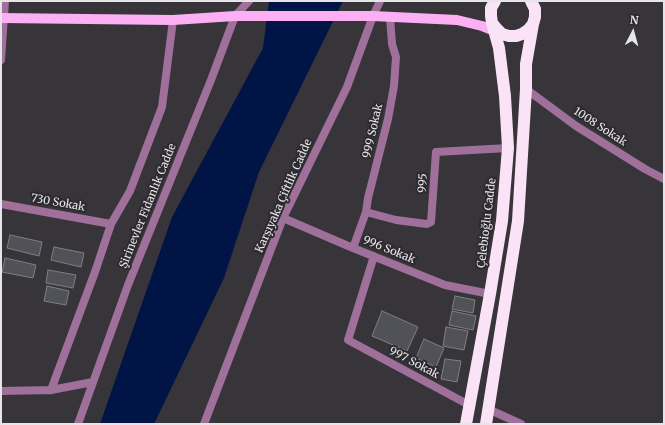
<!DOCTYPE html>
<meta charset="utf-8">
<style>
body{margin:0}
#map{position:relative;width:665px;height:425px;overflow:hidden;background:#37343a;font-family:Merriweather,serif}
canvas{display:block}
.frame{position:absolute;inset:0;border:2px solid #e6e5e8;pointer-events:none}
.north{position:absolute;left:613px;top:12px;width:40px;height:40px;-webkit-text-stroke:3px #2d2a30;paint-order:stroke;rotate:6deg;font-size:11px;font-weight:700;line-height:16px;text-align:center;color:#e6e5e8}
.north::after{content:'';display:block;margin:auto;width:14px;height:18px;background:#e6e5e8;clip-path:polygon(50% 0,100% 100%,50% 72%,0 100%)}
</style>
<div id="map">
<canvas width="665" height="425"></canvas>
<div class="frame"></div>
<div class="north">N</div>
</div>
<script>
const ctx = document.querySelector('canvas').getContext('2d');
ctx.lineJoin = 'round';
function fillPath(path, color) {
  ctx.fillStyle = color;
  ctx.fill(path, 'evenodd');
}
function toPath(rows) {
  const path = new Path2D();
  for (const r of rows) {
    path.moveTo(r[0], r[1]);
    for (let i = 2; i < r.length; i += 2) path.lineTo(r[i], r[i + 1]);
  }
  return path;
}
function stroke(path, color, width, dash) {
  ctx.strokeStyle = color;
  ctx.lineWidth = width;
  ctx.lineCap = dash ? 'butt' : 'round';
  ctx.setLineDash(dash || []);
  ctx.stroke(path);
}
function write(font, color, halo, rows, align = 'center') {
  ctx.font = font + ' Merriweather,serif';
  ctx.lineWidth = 4;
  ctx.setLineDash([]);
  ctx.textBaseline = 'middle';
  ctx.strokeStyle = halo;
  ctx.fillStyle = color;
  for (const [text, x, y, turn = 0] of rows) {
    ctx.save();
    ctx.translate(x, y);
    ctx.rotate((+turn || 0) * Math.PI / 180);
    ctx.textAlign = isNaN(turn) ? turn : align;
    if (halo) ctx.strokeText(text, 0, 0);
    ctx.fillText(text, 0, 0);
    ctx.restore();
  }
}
fillPath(toPath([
 [269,1,343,1,259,172,224,278,154,424,100,424,172,217,263,48]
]), '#001546');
const building = toPath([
 [10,235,42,242,39,256,7,248,10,235],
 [54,247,84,253,81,267,51,260,54,247],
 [5,258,36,265,33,278,2,272,5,258],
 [48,270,76,275,73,288,46,283,48,270],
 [47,286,69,291,66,305,44,301,47,286],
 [455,296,475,300,473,313,452,309,455,296],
 [382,311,418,327,407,351,372,336,382,311],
 [452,311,476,316,473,330,449,325,452,311],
 [446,327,468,331,464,350,443,346,446,327],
 [424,339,444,348,436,367,416,358,424,339],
 [445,359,461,361,457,382,441,379,445,359]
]);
fillPath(building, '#515258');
stroke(building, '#7e7f86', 1);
stroke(toPath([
 [1,60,5,1],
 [526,89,576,126,645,169,664,179],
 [1,204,111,224],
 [366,212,396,220,427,224,431,222,436,152,508,148],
 [283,218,353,248,445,285,490,294],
 [353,248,366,212,368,198,388,119,394,86,396,57,392,44,390,17],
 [374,256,348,340,469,405],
 [51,390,95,272,111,224,130,191,162,107,173,20],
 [1,391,51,390,93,382],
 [488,409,521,424],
 [78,424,128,285,211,80,235,16,249,1],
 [204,424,283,218,347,87,373,16,380,1]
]), '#9f7099', 8);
stroke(toPath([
 [1,18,173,20,235,16,373,16,457,20,482,26,500,33]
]), '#fcb0f3', 10);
stroke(toPath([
 [495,1,491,8,491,16,492,23,497,29,502,34,509,36,516,36,522,34,528,30,533,24,535,17,535,9,531,1],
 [466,424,490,294,502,221,508,148,505,96,499,48,492,23],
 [486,424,518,221,526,89,526,64,533,24]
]), '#fbe3f7', 12);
write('11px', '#e6e5e8', '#2d2a30', [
 ["1008 Sokak",600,127,33],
 ["999 Sokak",373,131,-77],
 ["995",423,183,-86],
 ["Karşıyaka Çiftlik Cadde",284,196,-66],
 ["730 Sokak",58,203,10],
 ["Şirinevler Fidanlık Cadde",148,206,-68],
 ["Çelebioğlu Cadde",487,223,-83],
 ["996 Sokak",389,250,22],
 ["997 Sokak",414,363,28]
]);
</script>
